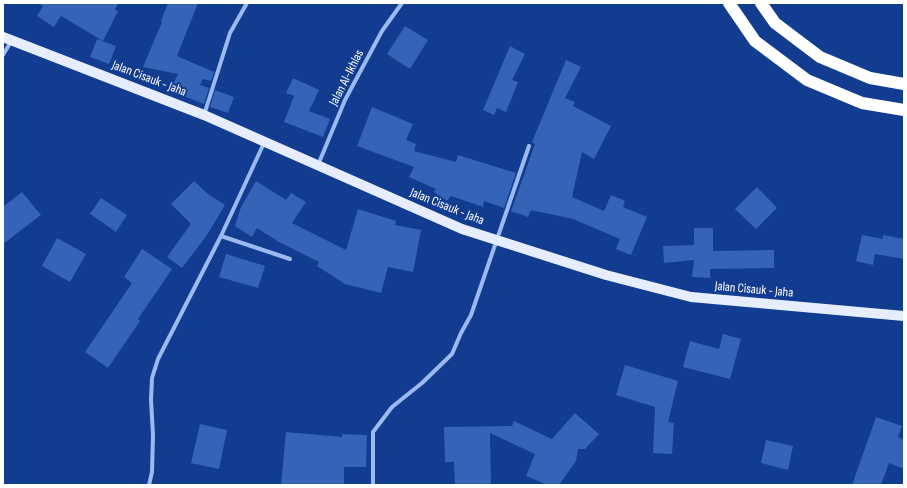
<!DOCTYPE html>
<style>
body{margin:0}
#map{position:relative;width:907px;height:488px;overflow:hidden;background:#113c8f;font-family:"Sofia Sans Condensed",sans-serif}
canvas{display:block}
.frame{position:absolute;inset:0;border:4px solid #fff;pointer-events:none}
</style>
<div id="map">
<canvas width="907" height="488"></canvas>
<div class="frame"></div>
</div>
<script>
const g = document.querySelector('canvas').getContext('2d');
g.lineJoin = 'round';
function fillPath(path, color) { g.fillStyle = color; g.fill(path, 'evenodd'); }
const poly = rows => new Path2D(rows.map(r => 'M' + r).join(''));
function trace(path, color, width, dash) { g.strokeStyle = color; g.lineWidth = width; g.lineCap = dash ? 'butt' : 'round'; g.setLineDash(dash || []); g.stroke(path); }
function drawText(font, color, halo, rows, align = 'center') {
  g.font = font + ' "Sofia Sans Condensed",sans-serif'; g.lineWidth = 4; g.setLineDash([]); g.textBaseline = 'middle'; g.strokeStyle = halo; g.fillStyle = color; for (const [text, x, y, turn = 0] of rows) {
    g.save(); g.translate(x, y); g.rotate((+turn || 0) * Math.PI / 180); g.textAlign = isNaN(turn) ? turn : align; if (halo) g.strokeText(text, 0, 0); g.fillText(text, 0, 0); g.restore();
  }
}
fillPath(poly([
 [39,3,118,3,115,10,118,11,103,41,61,16,54,27,37,16,43,6],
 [168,3,198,3,177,56,214,72,211,81,203,79,200,85,209,88,204,104,170,91,178,74,143,67,162,22,161,21],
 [405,26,428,40,410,69,387,54],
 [97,39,116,46,109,64,90,57],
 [510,46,525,54,512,80,518,82,506,112,497,108,494,115,483,110],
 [566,60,581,67,565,98,575,102,573,106,611,126,594,159,582,152,572,197,604,211,611,195,625,201,623,207,647,217,631,255,616,249,620,239,573,219,531,210,528,217,511,211,535,144,532,142],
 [293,78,319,90,309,111,330,119,323,137,284,122,294,96,286,93],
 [215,90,234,97,228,113,210,107],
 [372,107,413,124,406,140,416,144,414,151,456,162,458,155,516,173,504,208,484,201,483,207,451,196,447,201,434,192,436,189,409,177,414,167,357,146],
 [194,181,208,194,225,205,207,235,182,268,167,257,191,224,171,204],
 [256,181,286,200,291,193,306,202,292,223,346,250,358,209,396,221,395,225,421,230,413,272,388,267,381,293,345,284,317,266,319,262,279,242,257,228,252,237,235,226,241,207],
 [757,187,777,208,756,229,735,209],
 [22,192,41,215,3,244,3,207],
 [101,198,127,215,116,232,90,214],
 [694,228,713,228,713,251,774,250,774,268,710,269,710,278,692,277,694,260,664,263,663,246,694,245],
 [862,235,883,239,883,235,904,239,904,259,875,254,873,265,856,261],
 [57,238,86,254,70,282,42,266],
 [142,249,172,269,138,319,140,321,108,368,85,352,132,283,124,277],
 [226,254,265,266,258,288,219,277],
 [723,334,741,339,730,379,683,367,690,341,719,349],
 [625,365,678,381,668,422,674,423,672,454,653,453,655,407,616,395],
 [575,413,599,434,585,449,578,449,576,461,559,485,548,485,526,476,535,454,490,433,491,485,455,485,454,462,445,462,444,427,512,426,514,421,552,439],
 [876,417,902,426,898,437,904,440,904,469,889,463,881,485,852,485],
 [200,424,227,430,219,469,191,463],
 [286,432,342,437,342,434,367,435,366,467,344,467,344,485,281,485],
 [766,440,793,446,788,470,761,463]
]), '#3563b7');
trace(poly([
 [3,55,12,40],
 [204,115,230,33,247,3],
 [318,165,345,100,382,31,402,3],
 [221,236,290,259],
 [149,485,152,472,153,435,151,400,152,378,158,359,221,236,264,143],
 [373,485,373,432,392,407,422,383,452,354,461,333,471,315,529,146]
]), '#9bbaf2', 4);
trace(poly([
 [3,37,204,115,462,229,606,275,691,297,904,316]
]), '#e6edff', 10);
trace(poly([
 [729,3,755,41,807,80,862,103,904,110],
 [761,3,775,23,820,57,870,78,904,84]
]), '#fff', 12);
drawText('13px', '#fff', '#113c8f', [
 ["Jalan Al-Ikhlas",347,78,-63],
 ["Jalan Cisauk - Jaha",149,79,21],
 ["Jalan Cisauk - Jaha",447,207,22],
 ["Jalan Cisauk - Jaha",754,290,5]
]);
</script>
